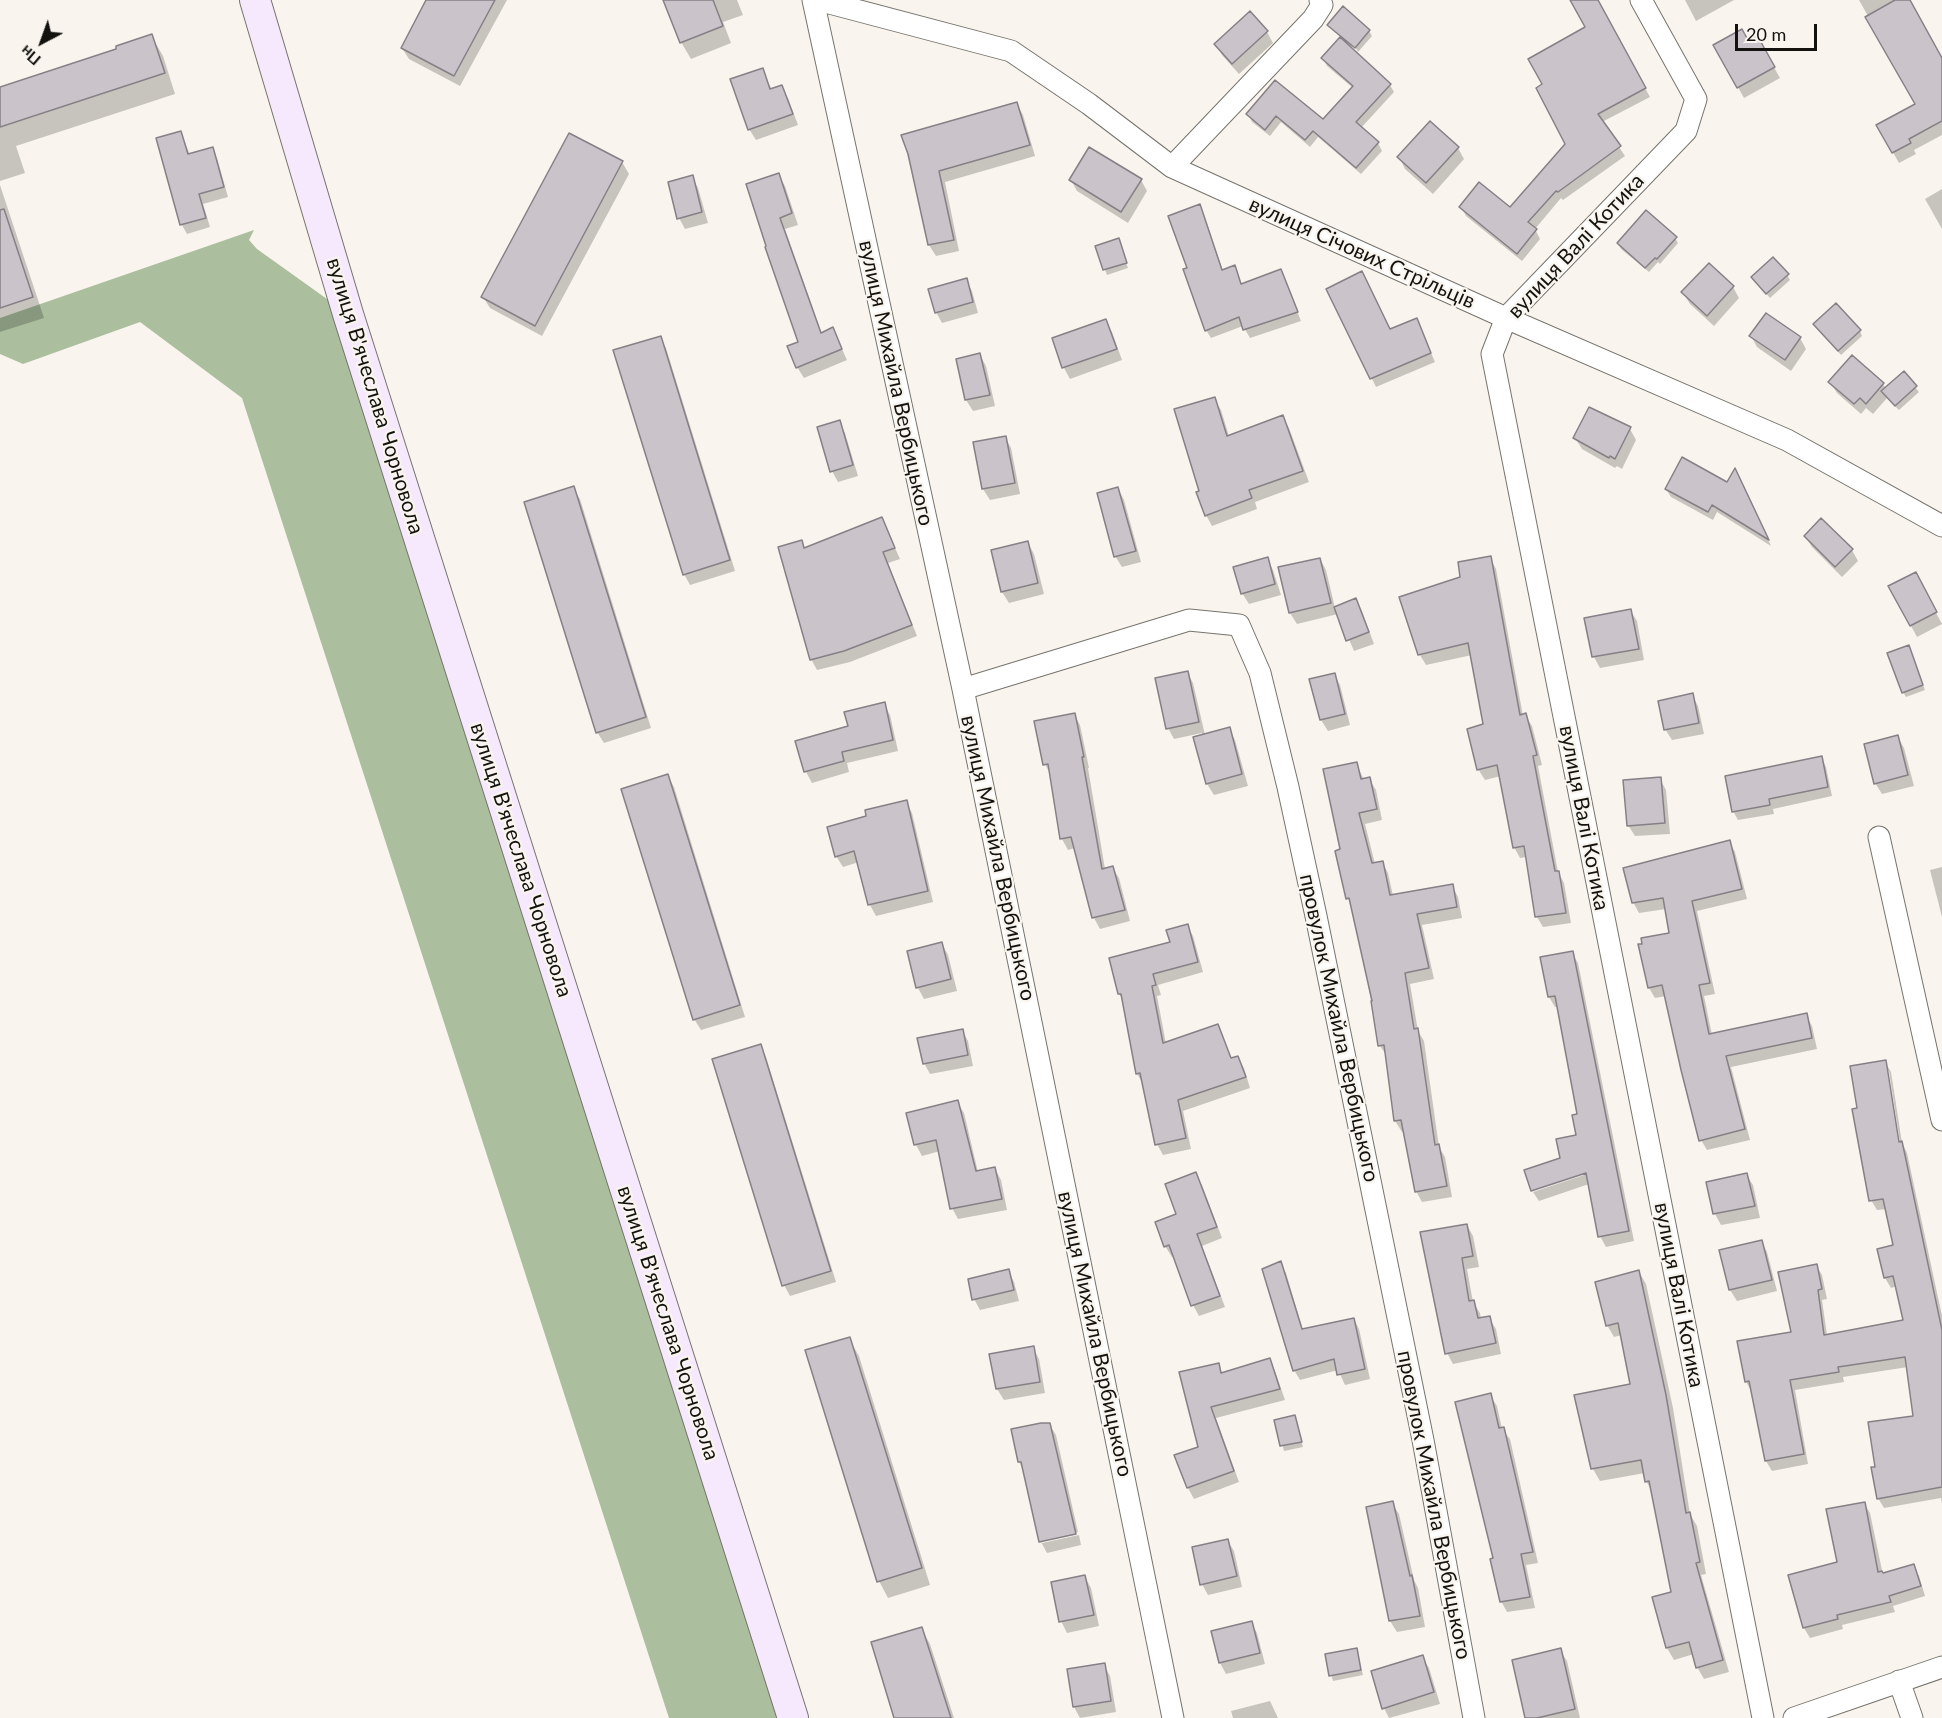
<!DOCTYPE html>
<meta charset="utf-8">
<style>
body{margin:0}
#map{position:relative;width:1942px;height:1718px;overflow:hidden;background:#f9f5ee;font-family:Lato,sans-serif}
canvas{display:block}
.north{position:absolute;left:12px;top:12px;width:60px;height:60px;-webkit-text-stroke:4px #f9f5ee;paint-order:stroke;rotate:221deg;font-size:16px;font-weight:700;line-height:24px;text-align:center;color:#13120f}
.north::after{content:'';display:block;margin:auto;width:21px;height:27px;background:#13120f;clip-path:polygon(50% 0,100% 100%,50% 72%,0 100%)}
.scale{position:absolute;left:1735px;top:24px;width:82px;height:27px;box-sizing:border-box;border:3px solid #13120f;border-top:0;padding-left:8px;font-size:18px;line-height:21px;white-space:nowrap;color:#13120f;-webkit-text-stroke:4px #f9f5ee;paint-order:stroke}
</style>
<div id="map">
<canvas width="1942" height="1718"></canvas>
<div class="north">Пн</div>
<div class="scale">20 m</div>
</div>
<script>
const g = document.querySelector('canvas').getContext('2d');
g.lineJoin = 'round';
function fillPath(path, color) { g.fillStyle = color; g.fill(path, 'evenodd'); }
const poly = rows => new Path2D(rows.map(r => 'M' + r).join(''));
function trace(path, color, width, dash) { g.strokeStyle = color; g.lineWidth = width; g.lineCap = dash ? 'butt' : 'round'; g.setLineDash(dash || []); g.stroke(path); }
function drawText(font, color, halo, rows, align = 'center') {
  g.font = font + ' Lato,sans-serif'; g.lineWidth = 4.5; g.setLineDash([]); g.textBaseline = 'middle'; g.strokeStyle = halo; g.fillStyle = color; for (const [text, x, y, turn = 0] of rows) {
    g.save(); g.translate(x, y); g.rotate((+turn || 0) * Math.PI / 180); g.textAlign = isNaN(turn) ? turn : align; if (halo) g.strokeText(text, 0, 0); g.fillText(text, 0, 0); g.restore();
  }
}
fillPath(poly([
 [254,230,249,240,257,249,348,314,793,1718,669,1718,242,398,140,322,23,364,0,354,0,318]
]), '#abbf9e');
fillPath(poly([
 [428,0,507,0,460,86,409,59,402,48],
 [664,0,737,0,743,15,723,22,731,43,691,59,681,42],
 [1572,0,1596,0,1650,97,1602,122,1625,156,1563,200,1561,198,1535,229,1540,239,1522,261,1466,216,1461,207,1510,210,1567,144,1545,85,1587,27],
 [1685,0,1734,0,1696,21],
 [1859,0,1907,0,1942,62,1942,135,1914,150,1916,154,1899,163,1878,126,1917,104],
 [1329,25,1369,31,1372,36,1358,52,1352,41,1349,42,1356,54,1390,85,1394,92,1361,128,1378,143,1382,151,1361,174,1318,137,1310,147,1281,122,1270,136,1252,122,1248,114,1275,82,1323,121,1353,88,1327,66,1323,58,1341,38],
 [1267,32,1273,43,1239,74,1222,55,1216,44],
 [151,35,163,56,175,94,16,146,25,173,0,181,0,88,118,50],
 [1757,37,1780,78,1744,98,1715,46,1748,42],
 [762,70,772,90,781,86,788,98,798,125,756,140,749,129],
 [1017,104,1023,115,1035,156,945,182,959,251,936,256,929,245,903,136],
 [181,133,190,155,212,149,217,158,228,197,203,204,210,227,187,234,182,225,157,139],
 [570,135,622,162,629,174,542,336,490,308,483,297],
 [1458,148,1464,159,1433,194,1405,169,1399,157],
 [778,175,785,186,798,225,785,229,822,334,833,329,847,360,804,378,797,367,800,342,767,248],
 [692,177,698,188,708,223,685,229,679,218],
 [1071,180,1141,180,1147,191,1128,223,1077,191],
 [0,185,44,318,0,332],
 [1942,189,1942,229,1925,199],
 [1199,206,1204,215,1223,271,1234,267,1242,285,1281,271,1301,321,1250,338,1243,326,1211,338,1206,330,1188,269],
 [1675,238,1678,243,1660,264,1658,262,1649,272,1621,249,1618,244],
 [1118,240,1128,268,1107,275,1097,247],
 [1787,275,1790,280,1770,298,1752,277],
 [966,280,972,291,978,313,942,323,936,312],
 [1733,287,1739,298,1714,326,1690,304,1683,293],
 [1328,289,1390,330,1417,320,1435,362,1376,387],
 [1106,321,1112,332,1122,360,1070,379,1064,368,1054,339],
 [1818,329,1860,331,1862,336,1841,355],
 [1751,336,1800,338,1806,349,1791,371,1757,347],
 [660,337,666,348,735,571,690,585,684,574],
 [980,355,986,366,995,406,973,411,966,400,958,360],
 [1852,357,1883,384,1886,389,1904,373,1919,392,1899,410,1887,398,1873,414,1866,408,1861,414,1837,393,1830,382],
 [1214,399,1221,410,1229,436,1283,417,1289,428,1309,482,1255,502,1257,509,1212,526,1206,515,1201,492],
 [839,422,845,433,858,476,838,482,832,471],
 [1630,429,1636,440,1622,469,1617,466,1615,468,1582,449,1575,438],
 [1005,437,1011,448,1020,494,990,500,983,489,974,443],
 [1740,478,1771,546,1717,512,1713,520,1671,497,1666,489,1728,484],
 [573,488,580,499,651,728,604,743,597,732],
 [1118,489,1124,500,1141,562,1122,567,1115,556],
 [882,519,900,559,888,563,917,636,850,662,817,670,811,659,801,542,806,549],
 [1805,536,1852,550,1858,561,1842,577,1812,547],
 [1028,543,1034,554,1044,594,1009,603,1002,592],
 [1490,558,1496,569,1523,716,1525,715,1532,726,1542,765,1538,766,1558,872,1564,883,1571,923,1543,927,1537,917,1527,857,1520,858,1514,847,1501,776,1485,780,1478,769,1485,726,1472,655,1426,665,1420,655,1462,578],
 [1267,559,1273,570,1281,595,1249,604,1242,593],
 [1320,559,1326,570,1335,608,1356,600,1362,611,1374,644,1354,651,1338,614,1297,624,1290,613],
 [1921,584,1942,624,1917,637,1890,587],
 [1630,610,1637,621,1644,660,1600,668,1594,657,1586,619],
 [1911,652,1925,690,1906,697,1903,692],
 [1187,672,1193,683,1205,735,1229,729,1235,740,1248,786,1214,795,1207,784,1195,738,1202,736,1202,733,1174,739,1168,728],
 [1334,674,1340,685,1350,725,1328,731,1321,720],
 [1692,695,1698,706,1704,734,1672,740,1665,729],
 [884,704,890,715,898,751,847,763,849,772,812,783,806,772,797,742,850,727],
 [1074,714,1080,725,1089,768,1088,768,1105,869,1112,867,1119,878,1130,921,1100,929,1094,918,1075,848,1068,850,1062,839,1051,776,1045,764],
 [1898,737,1904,748,1914,786,1882,794,1875,783],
 [1821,757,1826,767,1832,796,1773,809,1774,814,1738,820,1733,811],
 [1356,763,1364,780,1369,779,1376,790,1382,820,1365,824,1375,864,1382,862,1388,873,1393,896,1452,886,1458,897,1462,918,1422,925,1434,979,1410,984,1418,1031,1424,1041,1439,1147,1445,1157,1452,1197,1422,1202,1416,1191,1405,1131,1402,1132,1395,1121,1387,1056,1380,1046,1353,907,1348,899,1337,852,1342,851],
 [668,776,674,787,745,1017,701,1030,694,1019],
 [1660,779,1666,790,1670,834,1635,836,1628,825],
 [906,802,912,813,933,902,876,916,870,905,859,862,843,867,836,856,868,817],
 [1729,842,1735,852,1747,899,1697,911,1715,994,1704,996,1712,1035,1806,1015,1812,1026,1817,1049,1731,1067,1750,1140,1707,1150,1701,1140,1666,996,1655,998,1649,988,1670,934,1666,909,1639,913,1633,902],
 [1942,867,1942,917,1930,870],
 [1187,926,1193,936,1203,972,1158,985,1161,995,1157,996,1166,1044,1218,1025,1232,1060,1238,1058,1244,1068,1250,1088,1183,1111,1191,1149,1163,1155,1157,1144,1144,1085,1137,1074,1124,1001,1119,994],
 [942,944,948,955,957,991,924,999,918,988,909,953],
 [1572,953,1578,963,1634,1241,1606,1247,1600,1236,1589,1184,1539,1201,1533,1192,1593,1172,1562,1159,1577,1136,1579,1115,1559,1006,1555,1007,1549,997],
 [962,1030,968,1041,973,1066,930,1074,924,1063],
 [760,1046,766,1057,836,1282,790,1296,784,1285],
 [1885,1062,1891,1072,1902,1143,1907,1153,1942,1316,1942,1504,1941,1498,1884,1508,1878,1498,1876,1468,1915,1417,1908,1367,1843,1377,1844,1382,1795,1390,1808,1464,1772,1471,1766,1461,1752,1392,1746,1382,1792,1333,1816,1265,1822,1275,1827,1299,1822,1300,1827,1335,1904,1321,1897,1286,1891,1288,1885,1278,1879,1250,1895,1247,1887,1209,1877,1210,1871,1200,1859,1109],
 [1886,1071,1889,1071,1901,1149,1898,1149],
 [957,1102,964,1113,978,1172,995,1169,1001,1180,1007,1210,958,1219,952,1208,940,1151,922,1156,916,1145,908,1114],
 [1195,1174,1202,1185,1222,1238,1202,1246,1225,1307,1199,1316,1193,1305,1175,1256,1172,1257,1165,1246],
 [1746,1174,1753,1185,1760,1218,1721,1225,1715,1214,1708,1183],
 [1467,1225,1473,1236,1479,1267,1467,1269,1473,1302,1480,1313,1481,1319,1489,1318,1496,1329,1501,1354,1453,1364,1447,1353],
 [1761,1241,1767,1252,1777,1291,1737,1301,1730,1290,1721,1251],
 [1280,1263,1286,1273,1303,1330,1354,1319,1359,1329,1370,1379,1345,1385,1338,1370,1300,1380,1294,1370],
 [1008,1271,1014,1282,1019,1301,980,1310,974,1299],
 [1639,1272,1646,1284,1673,1408,1690,1514,1697,1526,1706,1574,1701,1575,1729,1672,1704,1679,1697,1667,1694,1654,1674,1660,1667,1648,1654,1598,1673,1593,1653,1493,1646,1481,1645,1473,1600,1481,1593,1469,1576,1396,1632,1385,1622,1335,1614,1337,1607,1325],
 [849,1339,859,1356,930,1585,888,1598,879,1581],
 [1033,1348,1039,1359,1045,1393,1004,1400,997,1389],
 [1269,1360,1275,1371,1285,1400,1216,1418,1239,1482,1194,1499,1188,1488,1176,1456,1200,1447,1218,1365,1223,1374],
 [1490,1395,1497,1406,1502,1429,1510,1439,1538,1563,1526,1565,1535,1608,1507,1612,1501,1601,1494,1559],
 [1294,1417,1303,1447,1284,1451,1276,1421],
 [1049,1424,1056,1435,1078,1532,1042,1540,1042,1543,1079,1535,1081,1545,1047,1553,1041,1542,1024,1470,1019,1462],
 [1392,1503,1399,1514,1414,1580,1418,1588,1425,1627,1397,1632,1390,1621,1368,1508],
 [1864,1503,1870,1513,1883,1575,1913,1566,1919,1576,1925,1596,1893,1606,1895,1612,1842,1625,1843,1629,1810,1638,1804,1628,1790,1576,1838,1563],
 [1227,1540,1234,1551,1242,1587,1208,1595,1202,1584],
 [1085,1577,1091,1588,1099,1626,1067,1633,1061,1621],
 [1251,1622,1257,1633,1265,1664,1226,1674,1220,1663],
 [921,1628,930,1644,954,1718,896,1718],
 [1356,1650,1363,1675,1333,1681,1326,1655],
 [1560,1650,1567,1661,1580,1718,1527,1718],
 [1422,1657,1429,1668,1440,1704,1389,1718,1384,1708],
 [1104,1665,1110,1676,1116,1712,1080,1718,1074,1707],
 [1270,1701,1278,1718,1233,1718,1231,1711]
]), '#0003');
const building = poly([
 [426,0,495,0,454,76,401,48,426,0],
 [663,0,713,0,723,26,680,43,663,0],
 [1570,0,1598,0,1646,88,1598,114,1621,146,1558,192,1556,191,1528,222,1537,229,1517,254,1459,207,1479,182,1510,207,1565,144,1536,88,1542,84,1528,59,1585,27,1570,0],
 [1895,0,1910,0,1942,58,1942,121,1909,139,1911,143,1892,153,1876,125,1915,104,1865,17,1895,0],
 [1343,6,1370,30,1355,48,1327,25,1343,6],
 [1250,11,1268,31,1232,64,1214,44,1250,11],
 [1742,29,1748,40,1757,35,1775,67,1737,88,1713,45,1742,29],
 [152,34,165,73,0,127,0,87,116,49,116,46,152,34],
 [1340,37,1391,84,1356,122,1379,142,1356,168,1313,131,1305,140,1276,116,1265,130,1246,114,1275,80,1323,119,1353,86,1321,58,1340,37],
 [763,68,770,89,782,85,793,114,748,130,730,79,763,68],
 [1017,102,1030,145,939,171,954,240,928,245,908,154,901,135,1017,102],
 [1430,121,1459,147,1426,183,1397,157,1430,121],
 [181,131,188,154,213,147,224,187,199,194,206,218,180,225,156,138,181,131],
 [569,133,623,161,535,326,481,297,569,133],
 [1089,147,1142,179,1121,212,1069,180,1089,147],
 [779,173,792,213,780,218,821,333,833,327,842,349,796,368,787,346,798,342,765,247,766,246,746,184,779,173],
 [693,175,702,212,677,219,668,182,693,175],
 [1200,204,1222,270,1235,265,1241,284,1281,269,1298,312,1243,330,1239,317,1205,331,1183,269,1187,268,1168,216,1200,204],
 [4,209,33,297,0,308,0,210,4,209],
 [1646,210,1677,237,1657,259,1655,258,1645,268,1617,243,1646,210],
 [1119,238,1127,263,1103,270,1095,246,1119,238],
 [1773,257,1789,274,1766,294,1751,277,1773,257],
 [1709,263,1734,286,1707,316,1681,292,1709,263],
 [1362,271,1390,329,1417,318,1431,353,1370,379,1326,289,1362,271],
 [967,278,973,302,935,313,928,289,967,278],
 [1836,303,1861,330,1838,351,1813,324,1836,303],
 [1766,313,1801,337,1785,360,1749,336,1766,313],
 [1106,319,1117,349,1062,368,1052,338,1106,319],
 [661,336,730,560,683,575,613,350,661,336],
 [980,353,990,395,965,400,956,359,980,353],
 [1852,355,1884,383,1866,404,1860,398,1854,404,1828,382,1852,355],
 [1904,371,1917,386,1895,406,1881,391,1904,371],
 [1215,397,1227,436,1283,415,1303,471,1249,490,1252,498,1205,516,1196,492,1199,491,1174,409,1215,397],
 [1589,407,1631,427,1615,459,1610,456,1609,458,1573,438,1589,407],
 [840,420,853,465,830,472,817,427,840,420],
 [1006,436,1015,483,982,489,973,442,1006,436],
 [1682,457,1727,482,1735,468,1769,540,1712,505,1708,512,1665,489,1682,457],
 [574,486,646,717,596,733,524,502,574,486],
 [1118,487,1136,551,1114,557,1097,493,1118,487],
 [882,517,895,548,883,552,912,625,844,651,810,660,778,547,802,540,804,548,882,517],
 [1821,518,1853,549,1835,567,1804,536,1821,518],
 [1028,541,1038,583,1001,592,991,550,1028,541],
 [1491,556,1520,715,1526,713,1537,755,1533,756,1555,871,1559,871,1566,913,1535,917,1524,846,1513,848,1497,765,1477,770,1467,729,1483,724,1468,643,1418,655,1399,597,1460,577,1458,562,1491,556],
 [1268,557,1275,584,1241,594,1233,567,1268,557],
 [1320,558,1331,603,1289,613,1278,567,1320,558],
 [1916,572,1937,612,1910,626,1888,586,1916,572],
 [1356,598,1369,632,1346,641,1334,607,1356,598],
 [1631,609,1639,649,1592,657,1584,618,1631,609],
 [1909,645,1923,685,1902,693,1887,653,1909,645],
 [1188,671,1199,722,1166,729,1155,678,1188,671],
 [1335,673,1345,714,1320,720,1309,679,1335,673],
 [1693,693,1699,723,1664,730,1658,701,1693,693],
 [885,702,893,740,842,752,844,761,804,772,795,741,848,726,844,712,885,702],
 [1075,713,1084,757,1082,757,1102,869,1113,866,1125,910,1092,918,1071,837,1060,839,1048,764,1043,765,1034,721,1075,713],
 [1230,727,1242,774,1206,784,1193,737,1230,727],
 [1898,735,1908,775,1874,784,1864,744,1898,735],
 [1822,756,1828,787,1769,799,1770,805,1732,812,1725,776,1822,756],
 [1357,762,1361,779,1370,777,1377,809,1359,813,1372,863,1383,861,1390,895,1453,884,1457,907,1417,914,1429,968,1405,973,1414,1029,1418,1028,1435,1145,1439,1144,1447,1186,1415,1192,1401,1120,1394,1121,1384,1045,1378,1046,1371,1001,1372,1001,1349,898,1346,899,1335,851,1340,849,1323,769,1357,762],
 [668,774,740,1005,693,1020,621,789,668,774],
 [1661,777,1665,823,1627,826,1623,780,1661,777],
 [907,800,928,891,868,905,854,851,835,857,827,827,866,816,865,810,907,800],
 [1730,840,1742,889,1692,901,1710,983,1699,985,1709,1034,1807,1013,1812,1038,1726,1056,1745,1129,1699,1141,1681,1070,1662,985,1648,988,1638,944,1642,944,1641,938,1669,933,1663,898,1632,903,1623,868,1730,840],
 [1188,924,1198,962,1153,974,1156,985,1152,986,1163,1043,1218,1024,1231,1058,1238,1056,1246,1077,1178,1100,1186,1138,1155,1145,1140,1073,1136,1074,1121,994,1118,994,1109,958,1170,942,1166,930,1188,924],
 [942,942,951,979,916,988,907,951,942,942],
 [1573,951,1629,1231,1598,1237,1586,1173,1531,1191,1524,1170,1560,1158,1556,1139,1576,1135,1572,1115,1577,1114,1555,996,1548,997,1540,957,1573,951],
 [963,1029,968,1055,923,1064,917,1038,963,1029],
 [761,1044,831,1271,782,1286,712,1059,761,1044],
 [1886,1060,1899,1142,1902,1141,1942,1330,1942,1487,1877,1499,1871,1467,1875,1467,1868,1422,1913,1416,1905,1357,1838,1367,1839,1372,1790,1380,1804,1454,1765,1461,1749,1381,1745,1382,1737,1341,1791,1332,1778,1272,1817,1264,1822,1289,1818,1290,1824,1335,1903,1320,1893,1276,1884,1278,1877,1249,1893,1245,1883,1199,1869,1201,1852,1109,1857,1108,1850,1066,1886,1060],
 [958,1100,976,1171,995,1167,1002,1199,950,1209,936,1140,914,1145,906,1113,958,1100],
 [1196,1172,1217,1227,1197,1234,1220,1296,1191,1306,1169,1245,1164,1247,1155,1222,1176,1214,1165,1184,1196,1172],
 [1747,1173,1755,1206,1713,1214,1706,1182,1747,1173],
 [1467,1224,1473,1256,1462,1258,1469,1301,1474,1300,1478,1318,1490,1316,1496,1343,1445,1354,1420,1232,1467,1224],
 [1762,1240,1772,1280,1729,1290,1719,1250,1762,1240],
 [1281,1261,1302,1329,1354,1318,1365,1369,1337,1375,1334,1359,1293,1371,1262,1269,1281,1261],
 [1009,1269,1014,1290,972,1300,968,1279,1009,1269],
 [1639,1270,1666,1395,1686,1513,1690,1512,1700,1562,1696,1563,1723,1660,1696,1668,1689,1642,1666,1648,1652,1597,1671,1592,1649,1481,1645,1482,1641,1460,1591,1469,1574,1395,1630,1384,1618,1323,1606,1326,1595,1282,1639,1270],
 [850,1337,922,1568,877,1582,805,1350,850,1337],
 [1034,1346,1040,1382,996,1389,989,1354,1034,1346],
 [1270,1358,1280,1389,1211,1407,1234,1471,1187,1488,1174,1455,1198,1447,1179,1372,1219,1363,1221,1373,1270,1358],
 [1491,1393,1499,1428,1504,1427,1533,1552,1521,1554,1530,1597,1500,1602,1490,1559,1493,1558,1455,1402,1491,1393],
 [1295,1415,1302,1442,1280,1446,1274,1420,1295,1415],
 [1041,1423,1050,1423,1076,1534,1039,1542,1021,1462,1018,1462,1011,1429,1041,1423],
 [1393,1501,1410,1576,1412,1575,1420,1616,1389,1621,1366,1507,1393,1501],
 [1865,1502,1878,1572,1882,1571,1883,1573,1914,1564,1921,1586,1889,1596,1891,1602,1837,1615,1838,1619,1803,1628,1788,1575,1837,1562,1826,1509,1865,1502],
 [1228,1539,1237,1576,1200,1585,1192,1547,1228,1539],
 [1085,1575,1094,1615,1059,1622,1051,1582,1085,1575],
 [1252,1621,1260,1653,1219,1663,1211,1631,1252,1621],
 [922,1627,951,1718,894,1718,871,1642,922,1627],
 [1357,1648,1361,1670,1329,1676,1325,1654,1357,1648],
 [1561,1648,1575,1709,1537,1718,1525,1718,1512,1660,1561,1648],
 [1423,1655,1434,1692,1382,1709,1371,1671,1423,1655],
 [1105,1663,1111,1701,1073,1707,1067,1669,1105,1663]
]);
fillPath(building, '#cac4ca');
trace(building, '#868086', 1.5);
const street = poly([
 [813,0,963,689,1173,1718],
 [818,0,1011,51,1089,104,1172,167,1506,318,1787,440,1942,526],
 [1641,0,1696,99,1686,131,1506,318,1492,354,1763,1718],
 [1172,167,1313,19,1322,5,1320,0],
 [963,689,1189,620,1239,625,1260,673,1288,787,1316,916,1423,1440,1474,1718],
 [1879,837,1942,1120],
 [1899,1681,1912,1718],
 [1794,1718,1942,1667]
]);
const secondary = poly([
 [255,0,348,314,793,1718]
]);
trace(street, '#77746d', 23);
trace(secondary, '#77746d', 32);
trace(street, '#fff', 21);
trace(secondary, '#f6e9fe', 30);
drawText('21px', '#13120f', '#f9f5ee', [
 ["вулиця Валі Котика",1576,246,-47],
 ["вулиця Січових Стрільців",1362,253,24],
 ["вулиця Михайла Вербицького",896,383,78],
 ["вулиця В'ячеслава Чорновола",375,396,73],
 ["вулиця Валі Котика",1584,818,79],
 ["вулиця Михайла Вербицького",998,858,78],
 ["вулиця В'ячеслава Чорновола",521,860,72],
 ["провулок Михайла Вербицького",1339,1028,78],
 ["вулиця Валі Котика",1679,1295,79],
 ["вулиця В'ячеслава Чорновола",668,1323,72],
 ["вулиця Михайла Вербицького",1095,1334,78],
 ["провулок Михайла Вербицького",1434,1505,79]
]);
</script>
